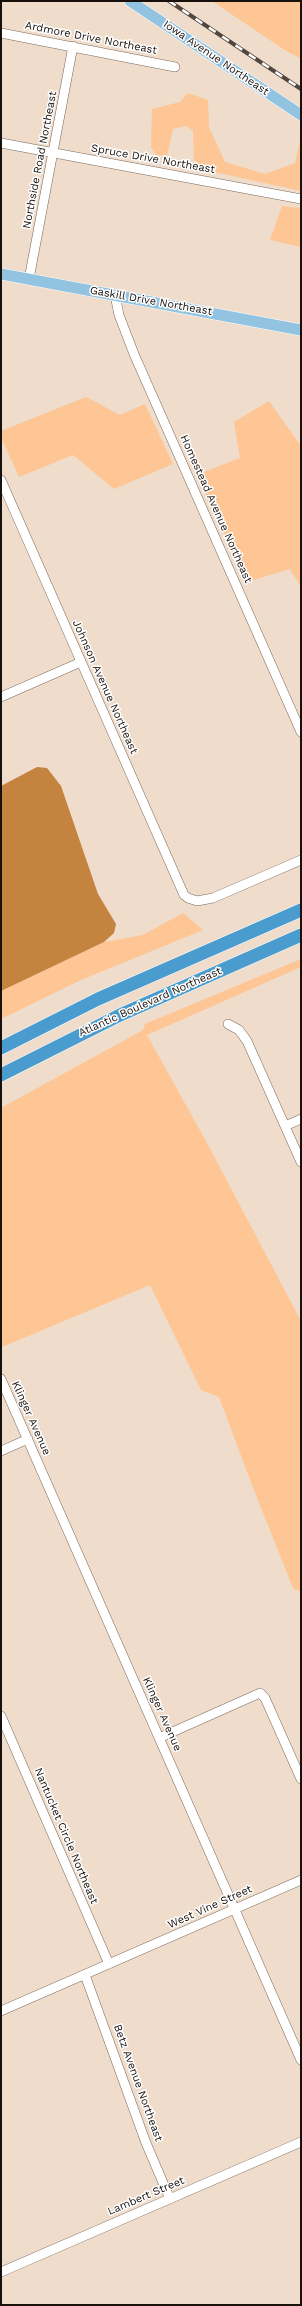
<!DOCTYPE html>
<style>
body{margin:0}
#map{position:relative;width:302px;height:2306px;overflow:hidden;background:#f0dccb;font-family:"Work Sans",sans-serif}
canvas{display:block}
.frame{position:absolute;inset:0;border:2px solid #17100b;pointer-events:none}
</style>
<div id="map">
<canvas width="302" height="2306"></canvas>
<div class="frame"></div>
</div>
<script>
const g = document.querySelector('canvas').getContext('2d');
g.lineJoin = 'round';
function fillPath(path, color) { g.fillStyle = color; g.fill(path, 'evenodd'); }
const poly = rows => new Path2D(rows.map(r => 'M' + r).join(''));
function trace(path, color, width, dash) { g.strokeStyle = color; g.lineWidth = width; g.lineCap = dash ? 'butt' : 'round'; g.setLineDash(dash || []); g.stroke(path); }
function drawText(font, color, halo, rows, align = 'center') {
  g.font = font + ' "Work Sans",sans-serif'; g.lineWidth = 3; g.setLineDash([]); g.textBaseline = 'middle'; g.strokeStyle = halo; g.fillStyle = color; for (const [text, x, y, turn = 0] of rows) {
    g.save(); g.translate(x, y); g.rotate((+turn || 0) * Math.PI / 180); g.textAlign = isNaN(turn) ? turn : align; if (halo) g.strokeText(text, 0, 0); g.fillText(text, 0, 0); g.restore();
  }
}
fillPath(poly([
 [212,1,301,1,301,59,283,49],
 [188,93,208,100,209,127,225,162,265,174,295,163,301,137,301,191,205,170,194,160,193,131,186,126,173,129,167,156,156,155,151,147,152,109,180,102],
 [282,206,301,208,301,247,270,240],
 [86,397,120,415,145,404,173,464,114,489,73,455,19,477,1,437,1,431],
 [269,401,301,446,301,587,290,569,247,582,196,475,240,458,234,422],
 [183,913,203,930,81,980,1,1019,1,991,104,942,143,935],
 [301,959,301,967,147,1035,207,1143,301,1321,301,1592,293,1588,252,1485,219,1397,201,1390,150,1285,2,1347,1,1108,143,1030,145,1024]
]), '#fdc694');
fillPath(poly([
 [37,767,47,768,61,786,98,894,116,924,114,933,104,942,1,991,1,786]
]), '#c58340');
const minor = poly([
 [1,33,175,67],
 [1,143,301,199],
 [29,279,73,46],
 [115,295,119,315,134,354,301,732],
 [1,480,184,895,188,898,197,901,213,898,301,860],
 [1,697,81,662],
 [228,1024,239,1030,247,1041,301,1162],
 [285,1126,301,1119],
 [1,1379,301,2060],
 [1,1451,28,1439],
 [1,1716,109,1964],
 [159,1738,260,1693,265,1698,301,1779],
 [85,1975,146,2143,170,2199],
 [1,2011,301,1880],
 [1,2272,301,2142]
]);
const major = poly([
 [130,1,301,115],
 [1,274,301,330]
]);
const highway = poly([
 [1,1048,98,999,301,910],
 [1,1075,120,1015,301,935]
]);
trace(minor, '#7b6a5b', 10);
trace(major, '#fff', 12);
trace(highway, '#fff', 14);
trace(minor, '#fff', 9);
trace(major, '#92c4e2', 11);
trace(highway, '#4a9ccf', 13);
const rail = poly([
 [169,1,301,89]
]);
trace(rail, '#50463e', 4);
trace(rail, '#fff', 2.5, [8]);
drawText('11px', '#17100b', '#fff', [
 ["Ardmore Drive Northeast",91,38,11],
 ["Iowa Avenue Northeast",216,58,34],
 ["Spruce Drive Northeast",153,159,10],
 ["Northside Road Northeast",40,160,-79],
 ["Gaskill Drive Northeast",151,301,10],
 ["Homestead Avenue Northeast",216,509,66],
 ["Johnson Avenue Northeast",105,687,66],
 ["Atlantic Boulevard Northeast",150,1002,-24],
 ["Klinger Avenue",31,1418,66],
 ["Klinger Avenue",162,1714,66],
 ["Nantucket Circle Northeast",66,1836,67],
 ["West Vine Street",210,1907,-24],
 ["Betz Avenue Northeast",138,2083,70],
 ["Lambert Street",146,2196,-23]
]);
</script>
